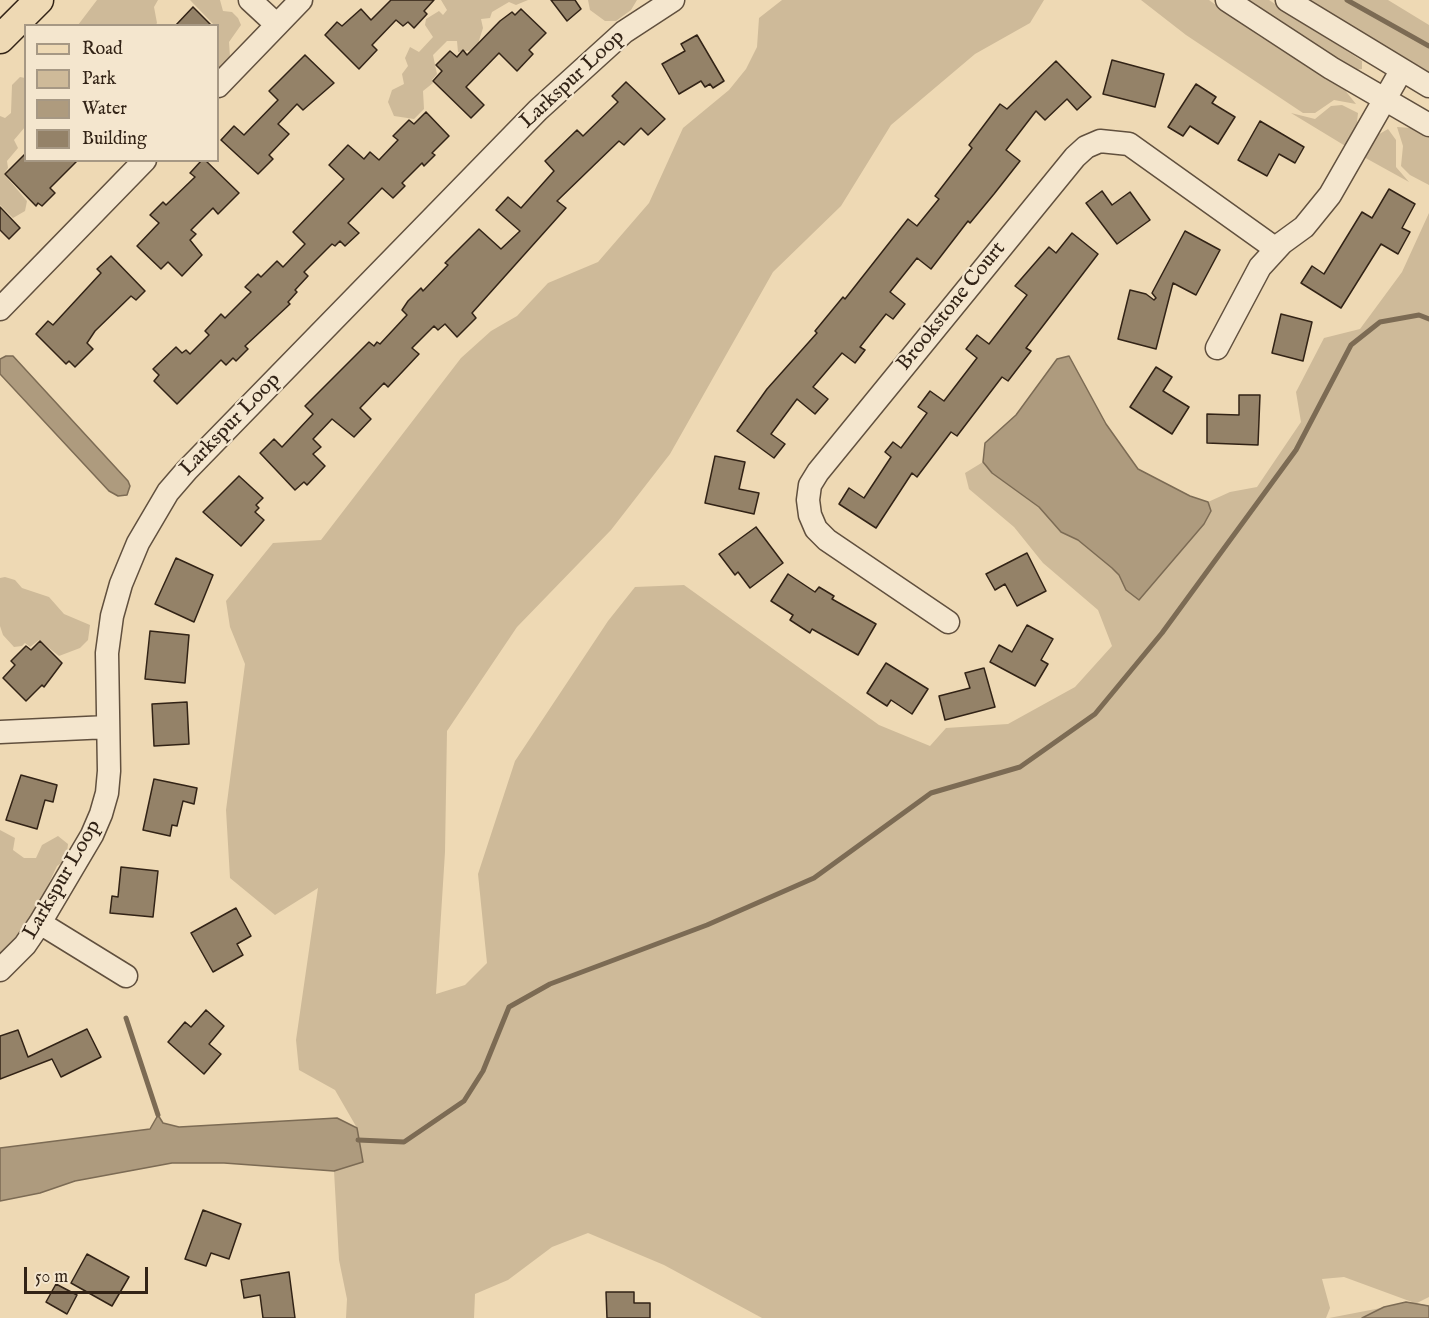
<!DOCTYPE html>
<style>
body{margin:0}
#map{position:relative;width:1429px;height:1318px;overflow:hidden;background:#eed9b4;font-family:"IM FELL English",serif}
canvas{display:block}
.legend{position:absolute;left:24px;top:24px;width:195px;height:138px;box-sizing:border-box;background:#f4e6ce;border:2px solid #a69884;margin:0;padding:8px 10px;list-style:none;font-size:18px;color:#322316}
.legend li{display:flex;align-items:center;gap:12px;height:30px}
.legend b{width:30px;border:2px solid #a69884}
.scale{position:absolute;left:24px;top:1267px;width:124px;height:27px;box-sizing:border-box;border:3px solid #322316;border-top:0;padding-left:8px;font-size:18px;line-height:21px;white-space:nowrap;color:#322316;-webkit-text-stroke:4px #f4e6ce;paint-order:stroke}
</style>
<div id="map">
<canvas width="1429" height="1318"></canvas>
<ul class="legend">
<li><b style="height:8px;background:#eed9b4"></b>Road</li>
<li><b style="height:16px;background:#ceba99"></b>Park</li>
<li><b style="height:16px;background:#ae9b7e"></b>Water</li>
<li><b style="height:16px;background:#948268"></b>Building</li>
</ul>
<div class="scale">50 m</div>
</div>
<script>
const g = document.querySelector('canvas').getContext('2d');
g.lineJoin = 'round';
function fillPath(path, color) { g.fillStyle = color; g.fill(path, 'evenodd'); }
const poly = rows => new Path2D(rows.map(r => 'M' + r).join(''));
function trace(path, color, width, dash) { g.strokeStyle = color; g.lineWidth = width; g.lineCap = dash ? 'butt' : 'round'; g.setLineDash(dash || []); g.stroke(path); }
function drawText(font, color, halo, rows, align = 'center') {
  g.font = font + ' "IM FELL English",serif'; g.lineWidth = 4.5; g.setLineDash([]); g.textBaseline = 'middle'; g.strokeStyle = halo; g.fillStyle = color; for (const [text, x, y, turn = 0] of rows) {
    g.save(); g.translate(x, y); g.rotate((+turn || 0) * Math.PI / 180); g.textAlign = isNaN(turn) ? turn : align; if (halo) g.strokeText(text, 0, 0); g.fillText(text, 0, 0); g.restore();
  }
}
fillPath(poly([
 [97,0,158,0,154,7,157,23,155,26,78,25],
 [190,0,220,0,223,11,232,12,238,18,241,25,229,42,230,57,218,71,218,26,214,25],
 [441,0,528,0,516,5,509,2,492,12,490,18,481,19,483,28,476,50,458,52,457,41,447,41,433,55,437,74,432,80,433,83,423,91,424,109,414,119,394,116,388,102,392,90,404,84,402,74,408,66,405,58,410,47,419,52,433,37,425,25,426,19,439,11,443,15,447,10],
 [588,0,637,0,631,10,616,21,605,21,590,10],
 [782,0,1044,0,1030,23,975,54,891,125,841,206,773,272,670,454,611,530,517,627,447,731,445,852,436,994,465,985,487,963,478,874,515,761,608,621,635,587,684,585,879,725,930,746,946,728,1008,724,1075,687,1112,646,1098,610,1043,563,1014,527,969,489,965,473,983,462,992,473,1039,507,1061,532,1078,540,1112,568,1119,575,1126,590,1211,511,1208,502,1230,492,1257,487,1301,422,1296,392,1324,338,1360,329,1402,272,1429,213,1429,1297,1417,1303,1429,1306,1429,1318,1329,1318,1412,1302,1344,1277,1322,1279,1330,1308,1326,1318,762,1318,664,1265,588,1233,552,1247,508,1280,475,1294,474,1318,346,1318,347,1299,339,1260,334,1171,363,1162,357,1128,335,1090,299,1070,296,1040,318,888,275,915,230,878,226,810,245,664,230,627,226,601,273,543,321,540,461,358,491,331,517,316,548,283,598,262,649,203,683,128,729,90,746,69,757,47,759,18],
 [1141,0,1209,0,1259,36,1344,89,1356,104,1334,100,1315,113,1303,113,1186,35],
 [1248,0,1269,0,1362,61,1362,69,1355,70],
 [1309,0,1388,0,1429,25,1429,72],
 [20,77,25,78,25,127,14,140,18,148,7,161,8,168,4,174,27,201,25,211,13,218,0,205,0,116,5,118,11,113,12,85],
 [1342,105,1358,113,1356,131,1347,147,1291,113,1315,119,1331,106],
 [1397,127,1411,128,1429,137,1429,185,1410,175,1401,166,1403,146],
 [1388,129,1396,140,1396,167,1409,182,1362,156,1376,136],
 [5,577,15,580,22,588,49,597,64,614,90,625,88,640,80,648,59,656,39,640,30,647,25,643,22,646,14,647,3,635,0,626,0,578],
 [0,830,15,838,13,850,24,858,36,858,42,845,58,836,68,844,66,860,57,866,34,915,10,950,0,957]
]), '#ceba99');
const water = poly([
 [6,356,13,356,128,481,130,486,127,495,118,496,109,491,0,374,0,359,6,356],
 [1069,356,1106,424,1138,469,1190,496,1208,502,1211,511,1204,524,1139,600,1126,590,1119,575,1112,568,1078,540,1061,532,1039,507,992,473,983,462,985,443,1016,415,1057,359,1069,356],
 [158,1115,163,1123,179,1127,337,1118,357,1128,363,1162,334,1171,224,1163,172,1163,75,1181,40,1193,0,1201,0,1148,150,1129,158,1115],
 [1406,1302,1429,1306,1429,1318,1362,1318,1384,1307,1406,1302]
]);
fillPath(water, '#ae9b7e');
trace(water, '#7c6b54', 1.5);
trace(poly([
 [1347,0,1429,46],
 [126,1018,158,1115],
 [358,1140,404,1142,464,1101,483,1071,509,1007,550,984,707,925,814,878,931,793,1020,767,1095,714,1162,633,1296,450,1351,345,1380,322,1419,315,1429,319]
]), '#7c6b54', 5);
const building = poly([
 [391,0,434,0,424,11,427,14,414,28,408,22,403,26,396,20,372,45,377,50,359,69,325,35,337,22,342,26,361,9,371,20,391,0],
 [551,0,575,0,581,9,567,21,551,0],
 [193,7,212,26,175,26,193,7],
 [521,9,546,33,529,50,533,54,517,71,499,53,466,87,484,105,471,118,433,81,442,71,436,65,450,51,457,57,463,50,467,55,500,21,512,12,515,15,521,9],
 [697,35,724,81,713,88,710,84,705,87,701,81,679,94,662,64,685,51,681,44,697,35],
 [305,55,334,83,303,110,297,104,278,124,289,134,269,155,273,159,258,174,221,140,234,126,244,135,278,100,269,91,305,55],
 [1112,60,1164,74,1155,107,1103,94,1112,60],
 [1056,61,1091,97,1077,110,1067,99,1045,120,1036,111,1006,150,1020,161,994,194,970,223,968,221,931,269,917,258,890,292,905,304,893,319,886,314,860,347,865,350,855,363,842,353,813,387,828,399,815,414,797,399,771,434,785,444,774,458,737,431,767,389,817,333,815,331,843,297,845,299,908,219,917,226,939,199,935,196,972,148,969,145,1000,104,1007,109,1056,61],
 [626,82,665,119,648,135,641,128,624,145,619,141,557,201,566,208,472,313,476,318,457,337,445,324,438,330,434,326,412,348,419,354,388,387,384,383,360,408,371,419,354,437,332,419,313,439,321,447,313,454,325,466,307,485,304,482,295,490,260,453,274,439,282,447,313,414,305,406,369,342,374,346,377,342,380,344,407,315,402,310,408,301,421,288,423,291,448,265,445,263,479,229,501,249,520,231,496,210,508,197,521,208,554,171,545,161,577,130,583,136,618,102,612,96,626,82],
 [1196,84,1216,97,1212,103,1235,117,1218,144,1190,126,1183,136,1168,127,1196,84],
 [426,112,449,136,432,153,435,155,424,166,422,163,402,183,405,186,393,198,382,188,348,223,359,233,345,246,340,241,335,246,332,244,304,272,308,276,295,290,297,292,288,302,290,304,245,346,248,349,236,361,233,358,226,365,221,360,177,404,154,381,159,375,153,369,176,347,182,353,186,350,190,354,209,335,205,331,221,314,225,318,251,292,245,287,258,274,261,277,277,261,283,267,305,244,293,232,344,179,329,165,348,145,364,159,370,152,379,160,398,140,393,136,409,120,414,124,426,112],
 [1260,121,1304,147,1295,163,1279,154,1267,176,1238,160,1260,121],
 [25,154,26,160,78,160,50,188,55,193,42,206,38,203,36,206,5,174,25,154],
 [202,160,205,160,239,193,218,214,213,208,191,230,196,234,190,240,202,255,182,276,168,262,161,269,137,246,159,223,150,215,163,202,166,205,195,177,190,173,202,160],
 [1389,189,1415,204,1402,228,1410,232,1398,254,1381,244,1341,308,1301,283,1312,266,1324,274,1362,212,1372,218,1389,189],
 [1102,191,1112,205,1130,192,1150,220,1117,244,1086,203,1102,191],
 [0,207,20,228,9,239,0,230,0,207],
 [1185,231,1220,250,1196,295,1173,283,1156,349,1118,339,1130,290,1146,294,1154,300,1156,298,1152,293,1185,231],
 [1072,233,1098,254,1026,348,1031,351,1008,381,1002,377,957,436,951,432,917,477,912,473,876,528,839,504,849,488,864,498,891,457,885,452,893,442,901,448,927,413,918,407,930,391,944,401,977,358,966,349,977,335,989,344,1027,295,1015,286,1049,247,1056,253,1072,233],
 [111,256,145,291,136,300,131,296,95,331,87,343,93,349,75,367,69,361,66,364,36,334,48,321,53,325,101,273,97,269,111,256],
 [1281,314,1312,322,1303,361,1272,353,1281,314],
 [1156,367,1172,377,1163,391,1189,407,1172,434,1130,407,1156,367],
 [1239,395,1260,395,1258,445,1207,443,1207,414,1239,415,1239,395],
 [715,456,745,462,739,489,759,493,754,514,705,503,715,456],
 [239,476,263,498,256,505,259,508,255,512,264,520,241,546,203,512,239,476],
 [756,527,783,563,750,588,738,572,735,575,719,554,756,527],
 [1027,553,1046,591,1017,606,1005,584,995,590,986,574,1027,553],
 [176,558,213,575,194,622,155,604,176,558],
 [788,574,815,592,819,587,834,596,832,599,876,624,858,655,812,629,810,633,790,620,793,615,771,601,788,574],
 [1027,625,1053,639,1041,660,1048,664,1035,686,990,662,999,645,1012,652,1027,625],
 [150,631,189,635,185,683,145,679,150,631],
 [40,641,62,663,44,687,42,685,26,701,3,678,15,665,11,661,26,646,31,650,40,641],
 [886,663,928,689,912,714,891,700,887,706,867,693,886,663],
 [984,668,995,707,945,720,939,696,970,688,965,673,984,668],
 [187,702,189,744,154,746,152,704,187,702],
 [21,775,57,785,53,802,45,800,37,829,6,820,21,775],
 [154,779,197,788,194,804,183,801,177,826,172,825,170,836,143,830,154,779],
 [121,867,158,871,153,917,110,913,112,896,118,897,121,867],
 [236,908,251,936,237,944,243,955,213,972,191,933,236,908],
 [206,1010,224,1026,209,1044,221,1054,204,1074,168,1042,185,1022,191,1027,206,1010],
 [87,1029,101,1057,61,1077,52,1059,0,1079,0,1036,18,1030,28,1057,87,1029],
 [203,1210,241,1224,229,1259,211,1253,206,1266,185,1259,203,1210],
 [87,1254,129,1277,112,1306,71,1283,87,1254],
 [289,1272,295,1318,263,1318,260,1295,244,1298,241,1280,289,1272],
 [56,1284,77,1295,67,1314,46,1302,56,1284],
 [606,1292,634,1292,634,1303,650,1303,650,1318,607,1318,606,1292]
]);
fillPath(building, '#948268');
trace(building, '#322316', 1.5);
const minor = poly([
 [250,0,277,25],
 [1227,0,1331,68,1429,125],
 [1287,0,1429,86],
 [218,86,301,0],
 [0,309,145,160],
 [1217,348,1260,267,1282,243,1304,227,1330,195,1401,71],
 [948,622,827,540,816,529,810,515,808,500,810,485,818,472,1075,157,1086,147,1100,141,1129,144,1276,249],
 [0,732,108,727],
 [40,923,126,976],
 [0,970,25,945,40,923,92,835,101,814,107,793,109,771,107,653,112,616,121,584,138,543,168,492,187,470,538,110,624,32,673,0]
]);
const major = poly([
 [0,39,39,0]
]);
trace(minor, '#61503e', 25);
trace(major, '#322316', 31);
trace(minor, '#f4e6ce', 22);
trace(major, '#eed9b4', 28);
drawText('21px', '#322316', '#f4e6ce', [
 ["Larkspur Loop",573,80,-43],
 ["Brookstone Court",952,307,-51],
 ["Larkspur Loop",231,425,-46],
 ["Larkspur Loop",63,880,-60]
]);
</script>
